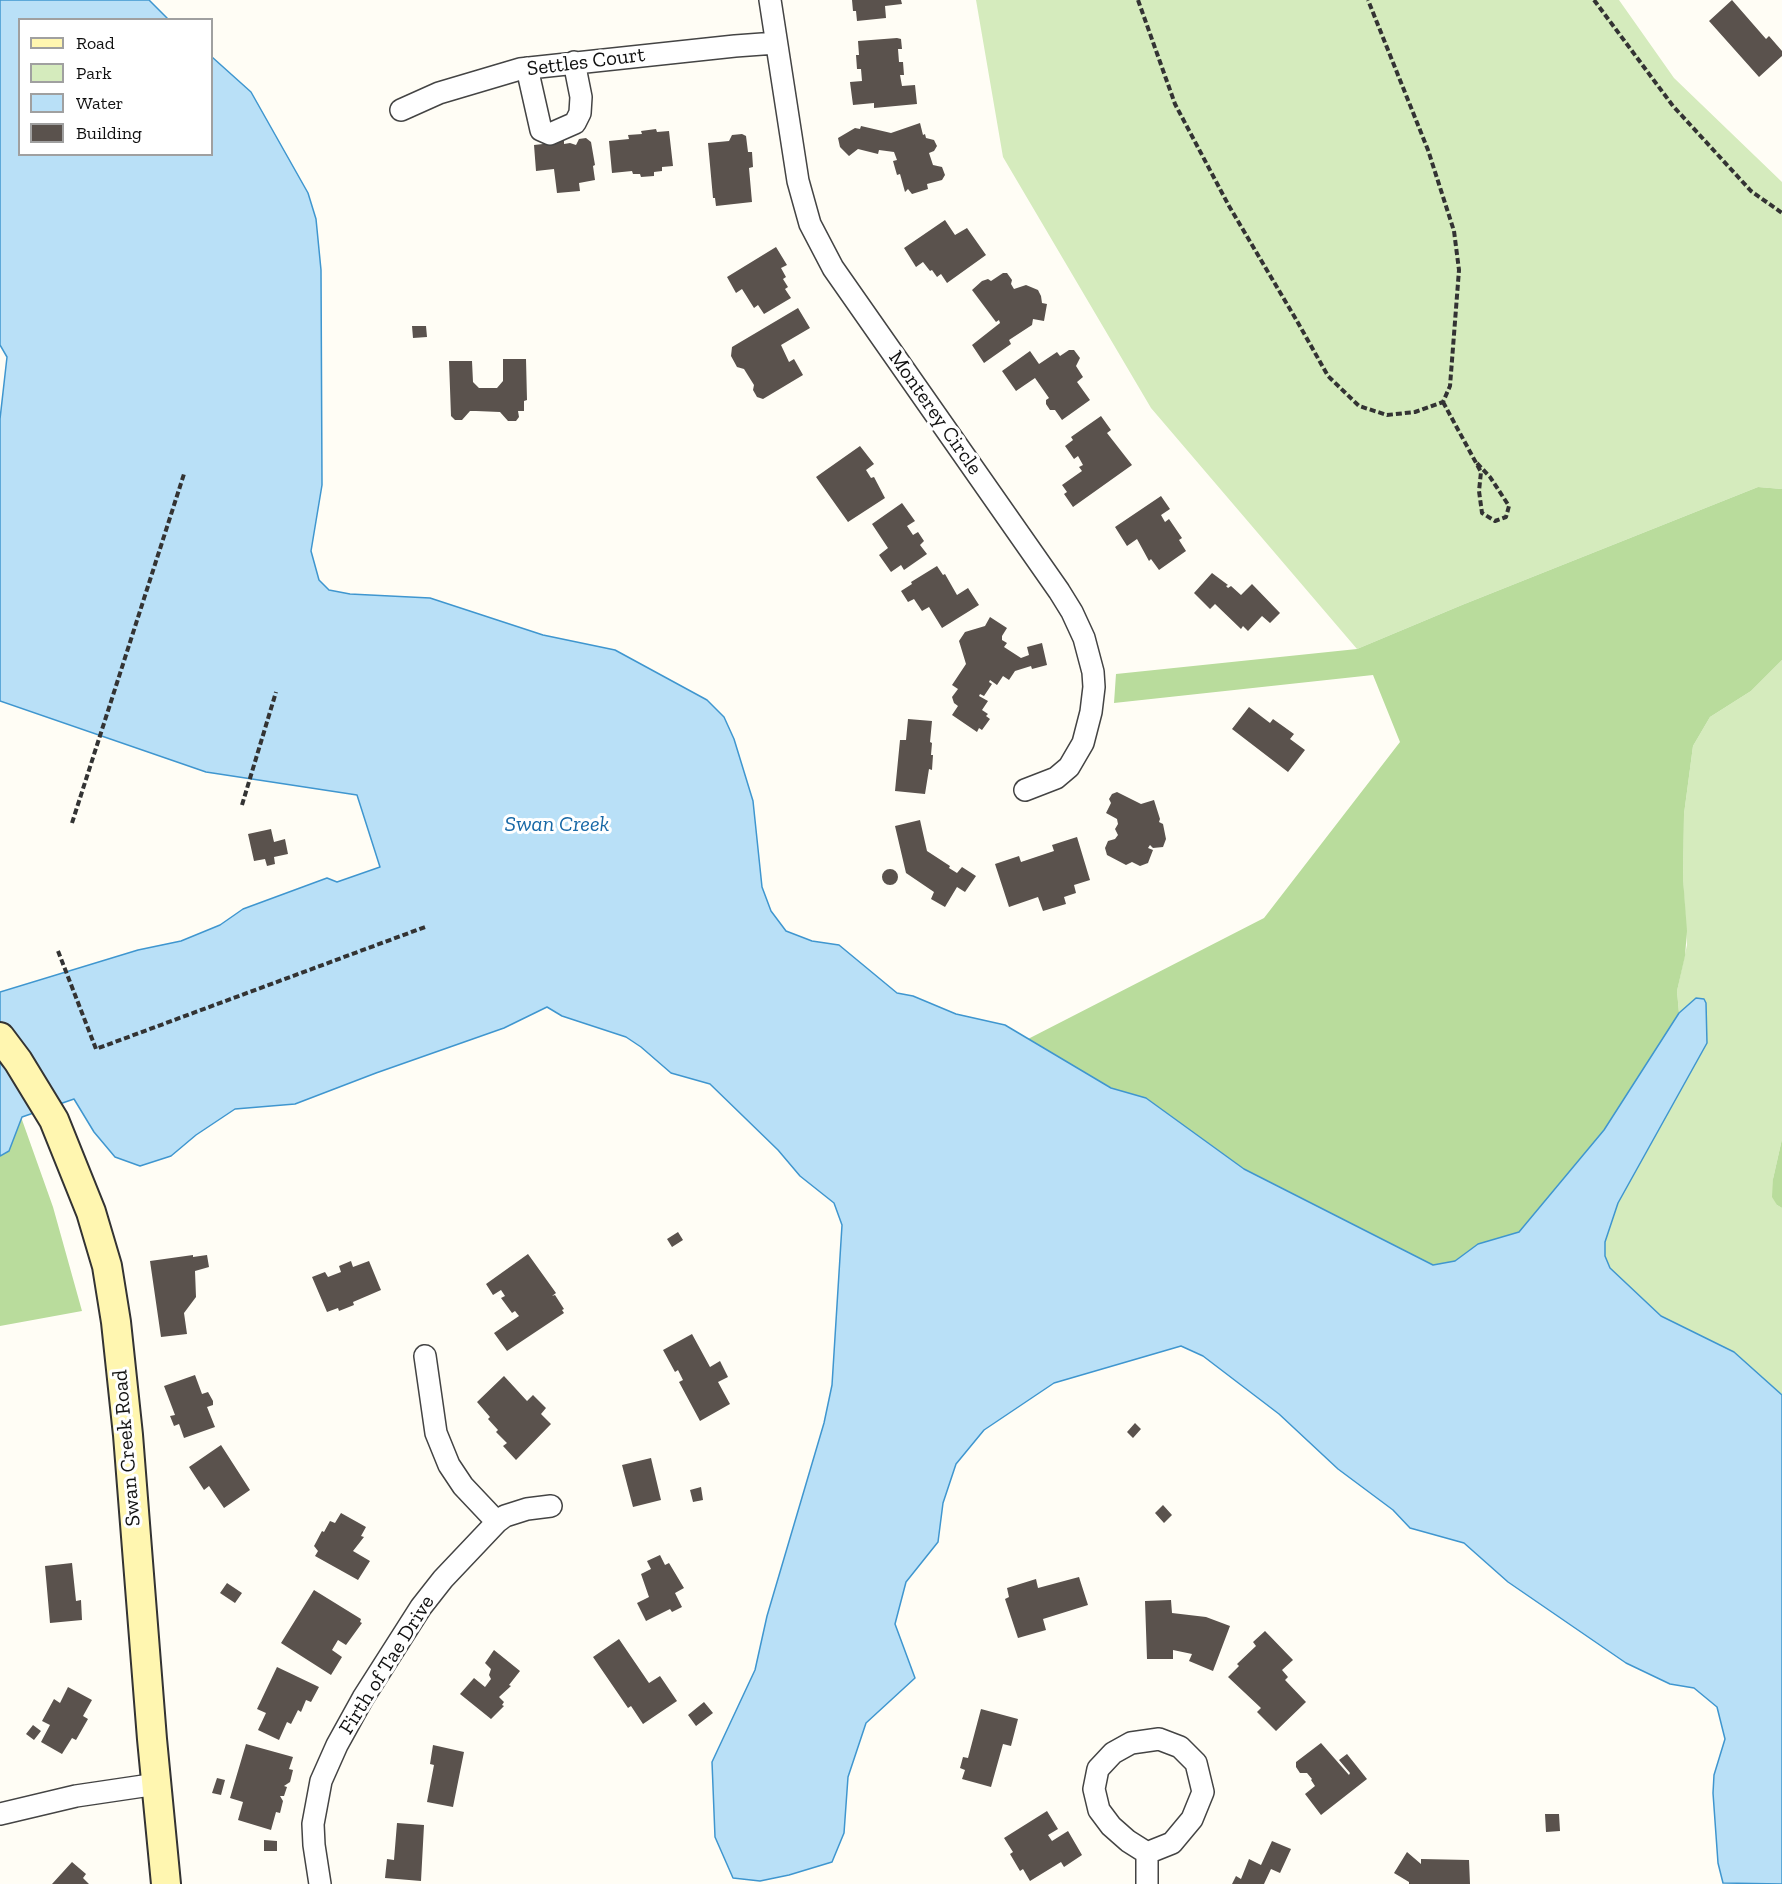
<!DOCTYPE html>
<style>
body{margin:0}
#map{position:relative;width:1782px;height:1884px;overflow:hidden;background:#fffdf5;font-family:"Zilla Slab",serif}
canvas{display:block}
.legend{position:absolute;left:18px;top:18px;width:195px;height:138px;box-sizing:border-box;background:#fff;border:2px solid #a0a0a0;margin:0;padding:8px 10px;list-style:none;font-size:18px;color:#111}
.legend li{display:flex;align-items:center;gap:12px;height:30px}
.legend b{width:30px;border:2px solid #a0a0a0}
</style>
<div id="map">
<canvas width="1782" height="1884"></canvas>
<ul class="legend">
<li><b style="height:8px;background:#fff6b0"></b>Road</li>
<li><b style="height:16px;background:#d5ebbd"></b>Park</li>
<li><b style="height:16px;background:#b9e0f7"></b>Water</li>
<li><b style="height:16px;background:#5a524d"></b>Building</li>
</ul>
</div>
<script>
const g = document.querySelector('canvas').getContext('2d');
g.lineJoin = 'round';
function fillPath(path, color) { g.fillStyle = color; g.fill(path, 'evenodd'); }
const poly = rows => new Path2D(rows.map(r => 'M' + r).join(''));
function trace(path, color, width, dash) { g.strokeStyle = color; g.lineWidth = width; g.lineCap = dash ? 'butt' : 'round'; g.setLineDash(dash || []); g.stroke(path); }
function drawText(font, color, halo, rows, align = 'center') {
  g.font = font + ' "Zilla Slab",serif'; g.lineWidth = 6; g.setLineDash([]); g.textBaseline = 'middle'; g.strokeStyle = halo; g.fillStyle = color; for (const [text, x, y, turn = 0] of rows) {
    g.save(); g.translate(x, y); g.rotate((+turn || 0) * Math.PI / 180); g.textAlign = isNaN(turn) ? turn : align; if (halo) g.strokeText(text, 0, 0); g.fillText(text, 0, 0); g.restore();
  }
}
fillPath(poly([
 [976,0,1619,0,1674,78,1782,182,1782,489,1758,487,1462,605,1357,649,1151,408,1003,157],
 [1782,660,1782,1139,1773,1179,1777,1205,1782,1208,1782,1395,1734,1352,1661,1316,1610,1268,1605,1256,1605,1242,1618,1203,1707,1043,1706,1003,1704,999,1696,998,1679,1013,1677,991,1687,945,1683,878,1684,814,1693,746,1710,717,1751,691]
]), '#d5ebbd');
fillPath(poly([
 [1758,487,1782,489,1782,660,1751,691,1710,717,1693,746,1684,814,1683,878,1687,931,1685,956,1677,991,1679,1013,1604,1130,1519,1232,1478,1244,1455,1261,1433,1265,1244,1169,1146,1098,1111,1088,1028,1039,1264,918,1400,742,1373,675,1114,703,1116,674,1357,649,1462,605],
 [21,1117,53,1207,82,1311,0,1326,0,1156,9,1150],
 [1782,1139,1782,1208,1777,1205,1772,1197,1773,1179]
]), '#b9dc9c');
const water = poly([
 [0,0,149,0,168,19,20,20,20,154,212,154,212,57,251,92,308,193,316,219,321,270,322,485,311,551,319,580,329,590,350,594,430,598,543,635,615,650,707,700,724,717,734,739,753,801,762,887,771,911,786,931,812,941,839,945,897,993,913,996,956,1014,1005,1025,1111,1088,1146,1098,1244,1169,1433,1265,1455,1261,1478,1244,1519,1232,1604,1130,1679,1013,1696,998,1704,999,1706,1003,1707,1043,1618,1203,1605,1242,1605,1256,1610,1268,1661,1316,1734,1352,1782,1395,1782,1884,1723,1883,1718,1863,1713,1793,1714,1775,1725,1739,1717,1707,1694,1688,1670,1684,1626,1663,1508,1582,1464,1543,1410,1528,1393,1510,1338,1469,1279,1414,1203,1356,1181,1346,1054,1383,984,1430,956,1464,943,1503,938,1542,906,1582,895,1624,915,1678,866,1723,848,1777,844,1833,832,1862,789,1875,760,1881,733,1878,715,1837,712,1762,755,1670,767,1616,824,1423,832,1385,842,1225,834,1203,800,1176,778,1150,710,1084,671,1073,641,1047,626,1037,562,1016,547,1007,504,1028,376,1073,295,1104,235,1109,196,1135,171,1156,140,1166,115,1157,94,1132,74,1099,22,1117,9,1151,0,1156,0,992,138,950,181,941,220,925,243,909,327,878,337,882,380,867,357,795,206,772,0,701,0,419,7,357,0,345,0,0]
]);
fillPath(water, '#b9e0f7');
trace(water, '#3f96cf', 1.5);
fillPath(poly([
 [852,0,901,0,902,4,885,6,886,18,857,21,856,11,853,11],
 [1732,0,1766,39,1769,36,1782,51,1782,56,1759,77,1709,21],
 [897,38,901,39,902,49,898,49,899,62,903,62,904,75,900,75,902,86,915,85,917,104,874,108,874,103,853,105,850,82,862,81,861,69,857,69,856,55,859,55,858,41],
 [920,123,923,135,925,134,926,138,934,140,937,146,934,151,929,153,933,165,942,167,945,175,942,180,927,184,928,189,912,194,908,189,905,192,900,174,897,175,893,161,897,160,894,152,879,150,878,154,858,149,849,156,840,147,838,138,855,128,860,129,861,126,891,133],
 [656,129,657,132,669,131,673,166,662,167,662,171,654,172,654,176,641,177,640,174,633,174,632,171,612,173,609,141,629,139,628,135,642,134,641,131],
 [742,134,746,136,748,152,752,152,753,167,749,168,752,202,716,206,715,198,713,198,708,143,729,141,732,135],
 [564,137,564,144,570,143,576,145,579,139,586,138,591,142,595,165,593,166,595,180,579,183,580,191,557,193,554,169,536,171,534,145,543,144,543,139],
 [945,220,955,235,967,228,986,255,947,283,941,274,937,277,932,270,930,271,923,262,916,267,904,248],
 [776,247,787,265,781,268,786,277,783,279,788,287,785,289,791,298,764,314,758,305,754,308,742,289,736,293,727,277],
 [1003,273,1007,273,1012,280,1011,284,1014,289,1026,285,1038,290,1041,296,1042,303,1047,304,1044,321,1033,319,1032,325,1009,340,1011,344,984,363,972,345,1000,323,999,320,996,322,972,290,982,281,988,279,991,281],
 [798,308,810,328,781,345,789,362,794,359,803,375,763,399,757,397,753,390,754,385,744,369,737,367,731,356,732,347],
 [412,326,426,326,427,337,413,338],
 [1069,350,1074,350,1080,358,1076,366,1083,377,1077,382,1090,400,1062,420,1055,410,1050,410,1046,404,1046,400,1049,398,1035,378,1016,391,1002,371,1030,351,1039,364,1057,352,1060,356],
 [503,359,526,359,527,400,524,401,524,411,518,411,519,417,516,421,508,421,500,412,476,411,470,411,462,420,455,420,451,416,449,361,472,361,473,382,479,388,497,388,503,381],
 [1101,416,1111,430,1107,433,1132,465,1073,507,1064,494,1067,492,1062,485,1082,471,1079,467,1083,465,1078,456,1074,459,1065,446,1073,440,1071,437],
 [860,446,874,464,866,470,871,478,874,477,885,498,848,522,816,477],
 [1161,496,1170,509,1161,515,1165,522,1169,519,1182,538,1179,540,1186,551,1159,570,1151,559,1149,561,1137,539,1127,546,1115,527],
 [902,503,915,521,907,526,913,535,918,532,924,541,920,545,927,554,904,570,901,565,891,572,879,555,888,548,872,524],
 [937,566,943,575,945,574,957,595,968,588,979,605,942,628,929,607,922,611,914,599,908,602,901,591,912,584,911,582],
 [1212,573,1228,585,1226,586,1228,588,1231,586,1241,595,1252,584,1280,613,1270,623,1262,616,1248,631,1243,626,1241,629,1215,604,1210,609,1194,593],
 [990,617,1007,628,1002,636,1002,640,1007,643,1004,647,1021,658,1029,655,1027,647,1042,643,1047,665,1032,669,1031,666,1015,671,1009,680,1003,676,997,685,990,680,989,682,992,684,984,696,980,694,979,696,988,701,982,710,988,714,986,716,990,719,982,730,979,728,977,732,952,715,958,706,954,703,952,697,958,689,952,685,966,664,959,641,965,632,985,626],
 [1249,707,1270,723,1273,719,1294,734,1290,739,1305,750,1288,772,1232,729],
 [908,719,932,721,930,742,932,743,931,755,933,755,932,770,929,769,925,794,895,791,900,740,906,740],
 [1117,792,1141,804,1154,800,1160,819,1159,822,1163,824,1166,839,1163,847,1153,848,1150,845,1148,848,1153,850,1148,863,1140,866,1132,862,1126,865,1107,855,1105,848,1108,841,1115,839,1118,835,1115,829,1118,824,1117,819,1106,813,1111,803,1109,799,1112,794],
 [920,820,927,851,950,866,949,868,957,873,962,867,976,876,965,892,957,887,945,907,931,899,934,892,906,873,895,826],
 [271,829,274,842,285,839,288,854,274,857,275,864,267,866,265,859,254,861,248,834],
 [1077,837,1090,880,1074,885,1076,893,1064,897,1066,904,1043,911,1038,897,1009,907,995,864,1019,856,1021,862,1054,851,1052,845],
 '882 877a8 8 0 1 1 16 0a8 8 0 1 1-16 0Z',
 [678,1232,683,1240,672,1247,667,1239],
 [528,1254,556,1293,552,1296,555,1295,564,1309,562,1310,564,1313,507,1351,494,1333,519,1316,515,1311,512,1313,501,1298,505,1296,501,1290,493,1295,486,1284],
 [193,1255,193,1257,207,1255,209,1267,195,1271,196,1297,184,1313,187,1334,161,1337,150,1261],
 [351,1261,353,1267,369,1261,381,1290,353,1302,354,1305,339,1311,338,1308,327,1312,312,1277,325,1272,328,1277,341,1272,339,1266],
 [692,1334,710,1367,720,1361,728,1377,718,1382,730,1404,700,1421,679,1382,683,1380,678,1370,675,1372,663,1350],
 [195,1375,202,1394,208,1392,213,1401,213,1405,207,1407,215,1427,184,1438,179,1424,174,1426,170,1416,175,1415,164,1386],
 [504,1376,527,1401,533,1395,546,1408,541,1414,551,1424,516,1460,503,1446,507,1443,496,1432,498,1430,488,1419,490,1417,477,1402],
 [1135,1423,1141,1429,1133,1438,1127,1432],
 [221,1445,250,1490,224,1508,209,1486,204,1490,189,1467],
 [651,1458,661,1500,633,1507,622,1465],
 [701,1487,703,1500,693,1502,690,1490],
 [1163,1505,1172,1515,1164,1523,1155,1513],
 [341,1513,366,1527,361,1536,364,1537,353,1551,370,1561,358,1580,315,1556,318,1551,314,1546,322,1531,324,1532,330,1521,335,1523],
 [660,1555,665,1565,669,1563,684,1588,675,1593,682,1607,672,1612,670,1609,646,1621,637,1603,649,1597,641,1574,651,1569,647,1561],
 [72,1563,76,1601,81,1600,82,1620,50,1623,45,1566],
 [1079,1577,1088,1605,1043,1619,1046,1630,1018,1638,1005,1599,1009,1597,1007,1588,1036,1579,1038,1588],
 [227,1583,242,1593,235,1603,220,1593],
 [314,1590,361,1619,360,1622,362,1623,346,1645,338,1640,332,1650,342,1657,331,1675,281,1643],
 [1171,1600,1172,1613,1206,1617,1230,1626,1213,1671,1189,1661,1192,1654,1173,1650,1173,1659,1147,1659,1145,1601],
 [1265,1631,1293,1660,1282,1670,1288,1677,1285,1680,1306,1702,1276,1731,1257,1712,1261,1708,1228,1677,1239,1666,1237,1664,1256,1646,1253,1642],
 [619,1639,649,1683,660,1676,677,1701,643,1724,631,1706,628,1708,593,1657],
 [494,1650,520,1671,509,1685,511,1686,499,1697,504,1702,502,1705,504,1706,491,1719,460,1694,474,1678,485,1687,491,1679,489,1675,491,1669,485,1663],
 [277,1667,319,1687,311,1702,306,1700,301,1712,298,1710,291,1724,287,1722,279,1740,258,1730,266,1713,257,1709],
 [68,1687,92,1700,83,1716,88,1719,76,1740,72,1738,62,1754,41,1742,50,1725,42,1721,54,1699,60,1703],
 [704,1702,713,1713,696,1726,688,1715],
 [981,1709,1018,1719,1011,1746,1003,1744,991,1787,962,1779,965,1770,960,1768,963,1757,968,1758],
 [33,1725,41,1731,34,1740,26,1734],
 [1321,1743,1349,1775,1350,1773,1339,1760,1347,1754,1367,1779,1321,1815,1305,1794,1315,1786,1311,1780,1312,1779,1307,1773,1300,1773,1296,1767,1296,1762],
 [246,1744,293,1757,289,1769,293,1770,290,1782,284,1786,287,1787,284,1796,280,1796,283,1801,280,1813,276,1812,271,1830,238,1820,243,1802,230,1798],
 [433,1745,464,1752,453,1807,427,1802,434,1765,430,1764],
 [217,1778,225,1780,221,1795,212,1793],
 [1047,1811,1058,1829,1048,1835,1052,1841,1068,1831,1082,1855,1064,1867,1061,1862,1030,1881,1023,1869,1020,1871,1010,1854,1013,1852,1004,1838],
 [1545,1814,1559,1814,1560,1831,1546,1832],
 [397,1823,424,1825,421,1881,385,1878,387,1859,394,1860],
 [264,1840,277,1841,277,1851,264,1851],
 [1272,1841,1291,1849,1280,1873,1271,1869,1264,1884,1232,1884,1236,1876,1241,1879,1249,1859,1261,1865],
 [1407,1852,1421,1864,1421,1859,1469,1860,1470,1884,1409,1884,1409,1882,1394,1873],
 [72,1862,86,1874,83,1878,89,1884,52,1884]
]), '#5a524d');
const street = poly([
 [770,0,798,181,810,224,833,268,1059,591,1072,612,1084,638,1093,672,1094,687,1091,712,1083,743,1069,767,1056,778,1025,790],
 [527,68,541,130,550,134,575,123,580,113,581,97,574,62],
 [401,110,439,93,520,69,735,46,776,43],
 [425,1356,436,1433,449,1465,463,1486,497,1522],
 [1159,1739,1180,1747,1196,1763,1203,1792,1192,1819,1172,1843,1147,1853,1128,1841,1111,1826,1099,1810,1094,1789,1098,1769,1113,1753,1131,1743,1159,1739],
 [0,1814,76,1796,157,1784],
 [320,1884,314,1845,313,1824,321,1781,337,1745,363,1698,421,1607,443,1579,497,1522,505,1516,527,1509,551,1506],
 [1147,1884,1147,1853]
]);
const secondary = poly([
 [0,1037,18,1061,54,1120,91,1212,107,1266,116,1322,128,1435,152,1739,166,1884]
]);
trace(street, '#444', 24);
trace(secondary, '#333', 32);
trace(poly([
 [1138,0,1175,104,1229,206,1297,321,1328,376,1359,406,1387,415,1415,412,1443,402,1450,386,1459,270,1454,231,1428,150,1368,0],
 [1594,0,1673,106,1751,191,1782,213],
 [1443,402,1481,472,1479,491,1482,513,1495,521,1506,517,1509,506,1490,477,1475,461],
 [242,805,276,692],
 [72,823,184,474],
 [58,951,96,1049,425,927]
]), '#333', 4, [6, 3]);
trace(street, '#fff', 21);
trace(secondary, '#fff6b0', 28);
drawText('21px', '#111', '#fff', [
 ["Settles Court",586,62,-7],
 ["Monterey Circle",935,413,55],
 ["Swan Creek Road",127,1448,-95],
 ["Firth of Tae Drive",387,1665,-58]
]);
drawText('italic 22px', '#1768a6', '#fff', [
 ["Swan Creek",557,825]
]);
</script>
